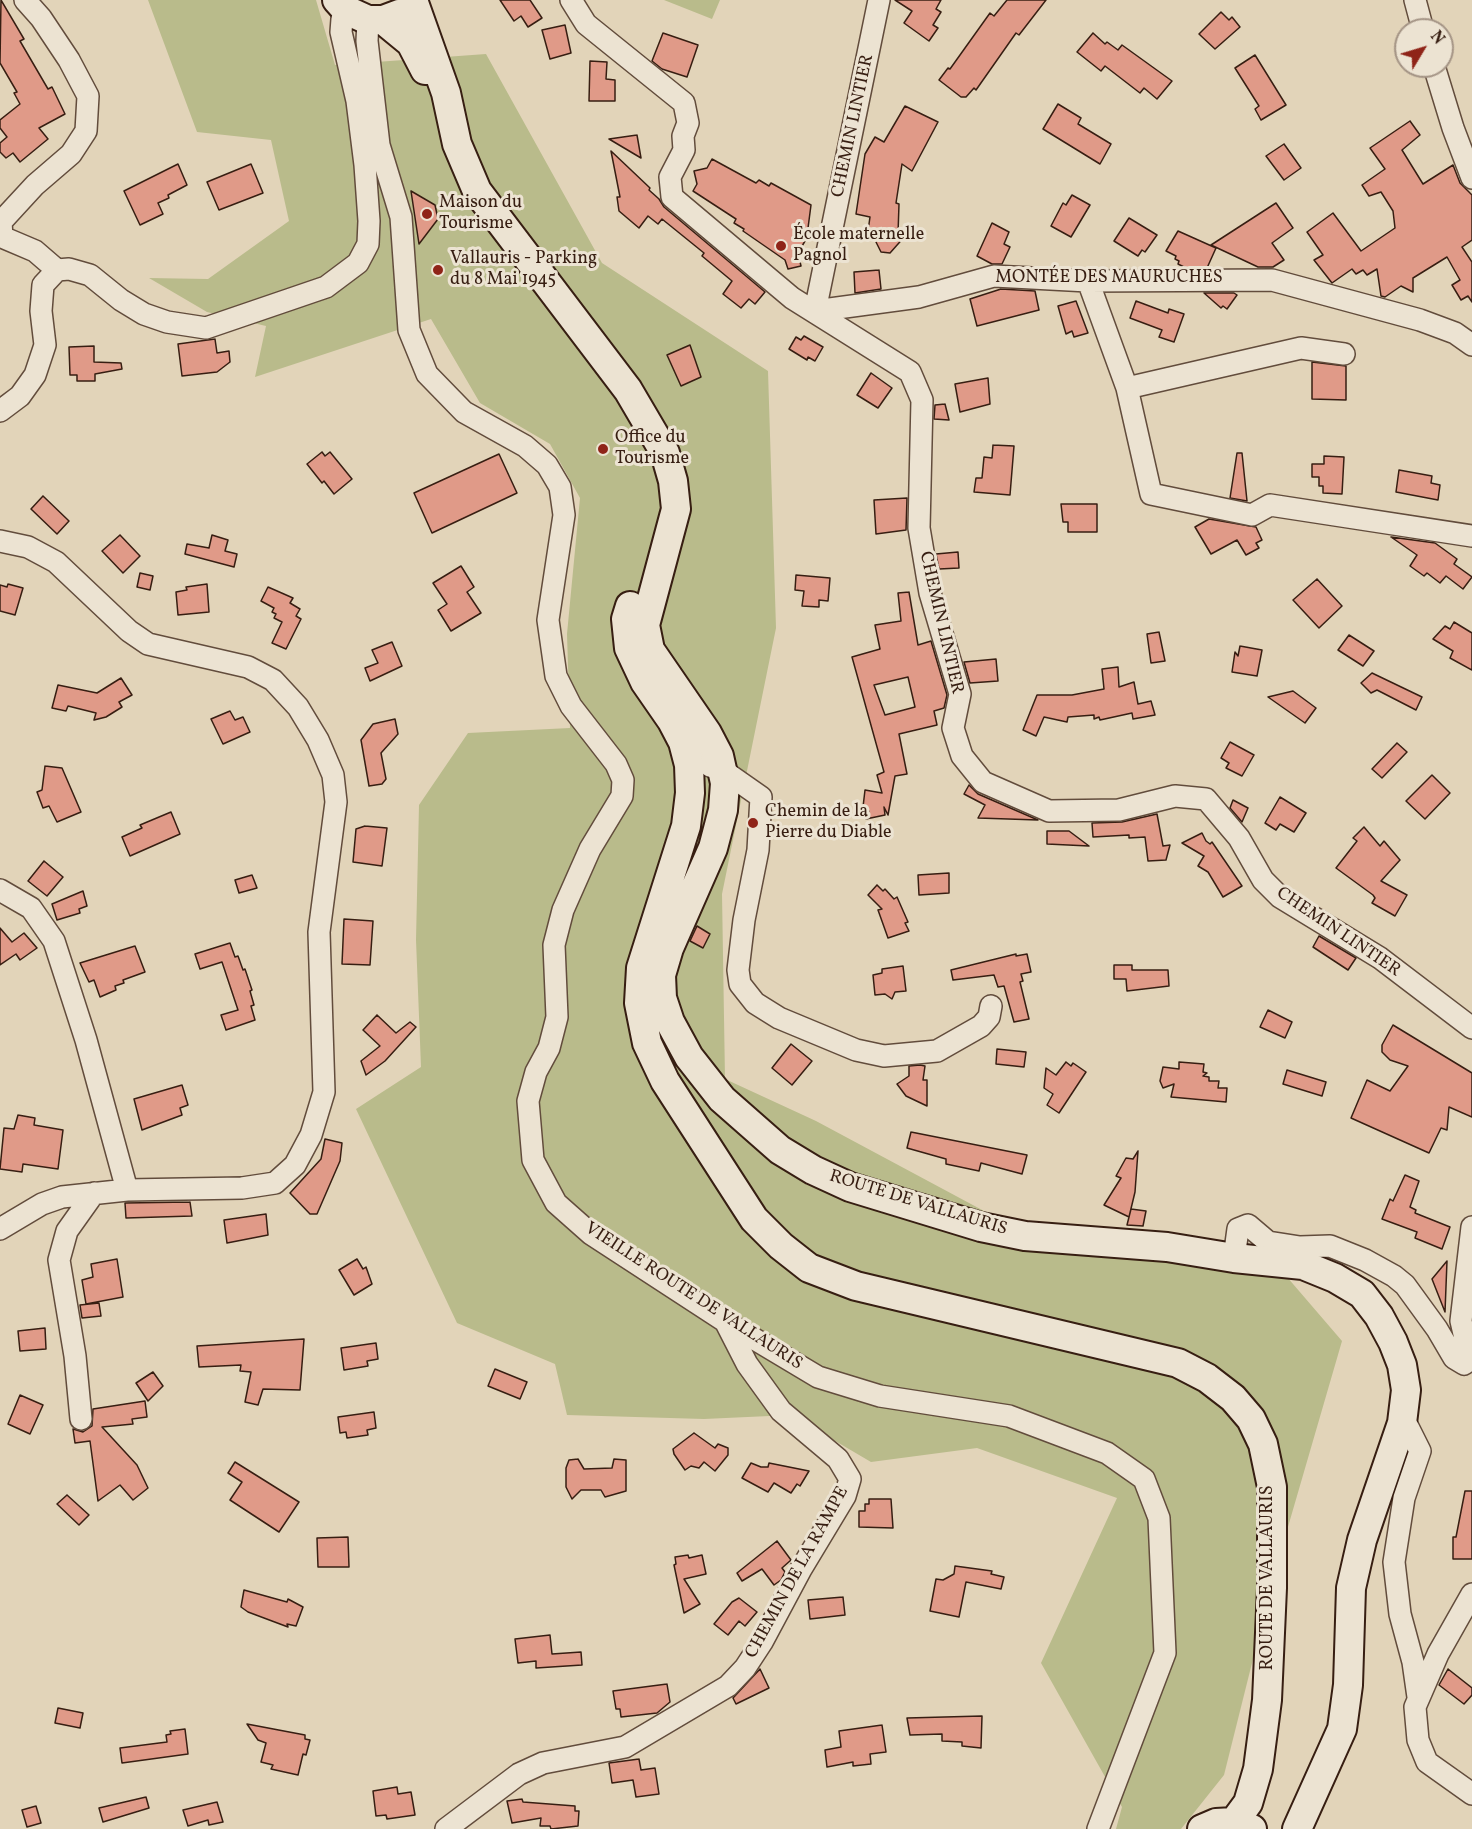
<!DOCTYPE html>
<meta charset="utf-8">
<style>
body{margin:0}
#map{position:relative;width:1472px;height:1829px;overflow:hidden;background:#e2d4b9;font-family:Vollkorn,serif}
canvas{display:block}
.north{position:absolute;left:1394px;top:18px;width:60px;height:60px;box-sizing:border-box;background:#ece3d2;border:2px solid #a49485;border-radius:50%;rotate:52deg;font-size:16px;font-weight:700;line-height:24px;text-align:center;color:#371e12}
.north::after{content:'';display:block;margin:auto;width:21px;height:27px;background:#8f2418;clip-path:polygon(50% 0,100% 100%,50% 72%,0 100%)}
</style>
<div id="map">
<canvas width="1472" height="1829"></canvas>
<div class="north">N</div>
</div>
<script>
const g = document.querySelector('canvas').getContext('2d');
g.lineJoin = 'round';
function fillPath(path, color) { g.fillStyle = color; g.fill(path, 'evenodd'); }
const poly = rows => new Path2D(rows.map(r => 'M' + r).join(''));
function trace(path, color, width, dash) { g.strokeStyle = color; g.lineWidth = width; g.lineCap = dash ? 'butt' : 'round'; g.setLineDash(dash || []); g.stroke(path); }
function drawText(font, color, halo, rows, align = 'center') {
  g.font = font + ' Vollkorn,serif'; g.lineWidth = 6; g.setLineDash([]); g.textBaseline = 'middle'; g.strokeStyle = halo; g.fillStyle = color; for (const [text, x, y, turn = 0] of rows) {
    g.save(); g.translate(x, y); g.rotate((+turn || 0) * Math.PI / 180); g.textAlign = isNaN(turn) ? turn : align; if (halo) g.strokeText(text, 0, 0); g.fillText(text, 0, 0); g.restore();
  }
}
fillPath(poly([
 [148,0,316,0,335,65,486,54,602,263,768,371,776,628,722,894,725,1079,816,1121,1012,1226,1281,1270,1342,1341,1274,1575,1224,1775,1181,1829,1116,1829,1122,1807,1041,1663,1117,1498,977,1448,871,1462,791,1415,704,1419,567,1415,555,1364,457,1323,356,1109,421,1067,416,940,419,805,468,733,570,728,567,634,580,498,550,444,480,403,431,319,255,377,266,326,207,312,149,278,208,279,289,221,271,140,197,132],
 [664,0,720,0,712,19]
]), '#b9bb8b');
const building = poly([
 [1,0,24,39,20,41,48,89,52,87,65,114,39,128,48,139,20,162,13,153,6,158,0,152,0,143,7,137,0,128,0,120,20,104,14,93,17,92,0,63,1,0],
 [500,0,530,0,542,18,528,27,521,16,514,21,500,0],
 [895,0,941,0,936,9,941,12,933,25,938,28,929,41,904,23,912,11,895,0],
 [1007,0,1046,0,1019,35,1016,33,976,90,974,88,966,97,961,97,939,80,948,68,950,69,990,13,994,16,1007,0],
 [1221,12,1229,20,1232,17,1240,27,1215,49,1199,34,1221,12],
 [565,25,571,53,550,59,542,30,565,25],
 [663,33,698,45,687,77,662,69,652,61,663,33],
 [1093,33,1105,44,1107,42,1118,50,1122,45,1172,81,1157,99,1144,88,1140,93,1105,66,1101,71,1077,52,1093,33],
 [1255,55,1286,105,1261,120,1255,109,1259,106,1235,68,1255,55],
 [590,61,607,62,606,79,615,80,615,101,589,101,590,61],
 [1058,104,1081,118,1078,124,1111,144,1100,164,1043,129,1058,104],
 [905,106,938,122,912,171,902,164,896,203,899,204,898,234,906,235,890,253,881,252,871,232,868,231,870,217,856,214,865,154,875,137,884,142,905,106],
 [1410,121,1420,135,1402,150,1423,184,1453,165,1460,183,1472,195,1472,240,1462,247,1472,262,1472,302,1468,296,1461,300,1452,285,1460,280,1447,257,1413,278,1413,292,1401,286,1385,297,1381,296,1377,269,1367,275,1363,270,1356,274,1352,269,1332,283,1314,260,1323,255,1307,232,1333,213,1361,251,1395,228,1393,211,1381,192,1369,196,1362,185,1385,169,1370,148,1410,121],
 [637,135,641,158,609,139,637,135],
 [1284,144,1301,168,1284,180,1266,156,1284,144],
 [611,151,650,188,649,190,659,199,664,207,765,292,755,304,749,299,741,308,723,294,732,281,702,256,704,253,662,219,658,224,648,216,639,228,619,211,617,197,620,197,611,151],
 [712,159,756,183,759,180,769,186,771,183,811,205,808,228,801,239,805,241,798,253,801,266,788,269,785,260,743,231,744,229,734,223,736,219,693,191,697,184,694,171,707,168,712,159],
 [178,164,187,185,168,195,169,198,158,203,163,214,140,225,124,191,178,164],
 [251,164,263,193,219,210,207,182,251,164],
 [411,191,435,205,438,219,419,244,411,191],
 [1072,195,1090,205,1071,237,1051,226,1063,203,1066,205,1072,195],
 [1276,203,1293,228,1272,243,1284,260,1273,267,1258,267,1211,245,1276,203],
 [1129,218,1157,235,1145,252,1142,250,1138,256,1114,241,1129,218],
 [992,223,1009,232,1004,244,1010,247,1002,264,992,264,977,256,992,223],
 [1178,231,1216,248,1207,268,1186,268,1178,264,1179,261,1175,259,1176,256,1166,251,1178,231],
 [879,270,881,289,855,293,854,272,879,270],
 [1001,289,1035,291,1039,310,977,326,970,299,1001,289],
 [1204,293,1234,293,1237,295,1227,309,1223,306,1221,308,1204,293],
 [1076,301,1088,333,1074,337,1072,331,1066,334,1058,306,1076,301],
 [1136,301,1168,313,1169,309,1184,314,1174,342,1159,337,1162,330,1130,318,1136,301],
 [804,336,823,347,815,361,808,357,807,360,789,349,796,337,801,340,804,336],
 [215,339,217,353,229,351,230,362,217,372,182,376,178,344,215,339],
 [690,345,701,377,681,386,667,355,690,345],
 [94,346,94,362,121,363,122,369,95,374,95,381,77,381,77,375,70,375,69,347,94,346],
 [1312,362,1346,366,1346,400,1312,399,1312,362],
 [871,373,892,388,878,408,857,395,871,373],
 [988,378,990,404,960,412,955,384,988,378],
 [945,404,949,420,934,419,935,405,945,404],
 [993,445,1014,446,1010,495,974,492,976,478,982,478,984,457,992,458,993,445],
 [322,452,325,456,330,452,352,479,334,494,324,481,322,483,307,464,322,452],
 [1237,453,1242,453,1247,501,1230,498,1237,453],
 [499,454,517,493,432,533,414,493,499,454],
 [1324,456,1344,457,1342,494,1323,493,1323,486,1319,486,1319,477,1312,477,1312,464,1324,464,1324,456],
 [1399,470,1432,476,1431,483,1440,485,1438,500,1396,492,1399,470],
 [43,496,69,521,57,534,31,509,43,496],
 [907,498,906,530,876,534,874,500,907,498],
 [1061,504,1097,504,1097,532,1068,532,1068,522,1063,522,1061,504],
 [1209,519,1256,527,1262,540,1256,543,1259,548,1246,555,1237,540,1211,554,1195,527,1209,519],
 [120,535,140,556,123,573,102,551,120,535],
 [212,535,228,540,225,551,237,554,234,567,185,554,187,544,209,548,212,535],
 [1391,537,1435,543,1457,559,1454,564,1472,577,1463,589,1446,576,1440,583,1427,573,1424,576,1410,566,1417,555,1391,537],
 [958,552,959,568,939,569,936,554,958,552],
 [461,566,474,587,467,592,481,613,451,631,438,610,447,604,433,583,461,566],
 [140,573,153,576,150,590,137,587,140,573],
 [796,575,830,578,828,601,819,600,819,607,802,606,804,591,795,590,796,575],
 [1317,579,1342,606,1319,628,1293,600,1317,579],
 [8,584,23,588,15,615,0,611,0,585,7,587,8,584],
 [207,584,209,612,178,615,176,592,187,590,186,587,207,584],
 [268,587,293,598,290,603,300,609,296,616,301,619,286,649,272,643,282,622,274,618,276,614,272,612,274,608,261,601,268,587],
 [909,592,918,645,931,641,947,695,944,708,934,711,937,725,899,734,907,774,895,776,888,815,884,807,885,815,866,819,869,811,863,807,865,790,882,793,877,775,884,772,852,657,880,649,875,625,901,621,898,593,909,592],
 [908,677,915,707,885,715,874,685,908,677],
 [1454,622,1472,633,1472,670,1450,658,1453,651,1433,639,1445,626,1450,629,1454,622],
 [1159,632,1165,661,1151,663,1147,634,1159,632],
 [1349,635,1374,651,1363,666,1338,650,1349,635],
 [392,642,402,666,370,681,365,668,378,663,372,650,392,642],
 [1240,646,1262,650,1257,676,1232,672,1235,652,1238,656,1240,646],
 [996,659,998,681,970,683,964,662,996,659],
 [1118,667,1119,687,1134,682,1138,704,1151,701,1155,715,1133,719,1132,713,1100,720,1099,717,1094,719,1094,715,1068,717,1067,722,1044,717,1036,736,1023,730,1037,695,1072,695,1104,689,1102,669,1118,667],
 [1372,673,1422,697,1416,710,1377,690,1371,693,1361,683,1372,673],
 [121,678,132,695,119,702,122,707,106,717,94,720,96,713,68,706,66,711,52,708,58,685,97,693,121,678],
 [1293,691,1316,708,1305,723,1268,697,1293,691],
 [230,711,235,720,243,717,250,732,223,744,211,719,230,711],
 [395,719,398,734,381,753,386,779,382,784,369,786,361,740,373,724,395,719],
 [1230,742,1254,755,1242,776,1226,768,1229,763,1221,758,1230,742],
 [1397,743,1407,752,1382,778,1372,769,1397,743],
 [45,766,62,768,81,812,57,822,49,806,43,808,37,792,42,790,45,766],
 [1432,775,1450,793,1425,819,1406,801,1432,775],
 [969,785,978,794,1038,820,978,818,985,805,964,794,969,785],
 [1280,797,1306,813,1294,832,1280,824,1276,830,1265,823,1280,797],
 [1233,800,1248,808,1242,822,1230,808,1233,800],
 [171,812,180,834,130,856,122,837,142,828,140,825,171,812],
 [1157,814,1163,846,1170,845,1166,860,1148,861,1145,837,1129,838,1129,835,1093,837,1092,823,1122,822,1157,814],
 [365,826,387,828,382,866,353,862,356,829,365,826],
 [1364,827,1380,846,1384,841,1400,860,1381,881,1407,895,1395,916,1372,903,1375,898,1373,895,1336,868,1357,841,1353,838,1364,827],
 [1047,831,1069,831,1089,846,1047,844,1047,831],
 [1202,833,1206,841,1210,844,1212,842,1242,886,1223,897,1208,872,1198,866,1204,856,1182,843,1202,833],
 [44,861,63,877,47,896,28,881,44,861],
 [949,873,949,893,919,895,918,875,949,873],
 [252,875,257,888,239,893,235,880,252,875],
 [877,885,883,891,885,889,894,899,897,897,908,922,905,923,909,931,888,938,878,910,882,909,868,895,877,885],
 [83,891,87,906,79,909,80,913,57,920,52,904,83,891],
 [344,919,373,921,370,965,342,964,344,919],
 [697,926,710,934,703,948,690,941,697,926],
 [0,928,12,942,24,933,37,948,20,960,16,954,0,965,0,928],
 [1319,936,1356,958,1348,970,1313,947,1319,936],
 [230,943,235,957,238,956,243,970,245,969,252,990,250,991,254,1005,251,1006,255,1020,226,1030,221,1015,238,1010,222,962,200,969,195,954,230,943],
 [135,946,145,972,123,980,124,983,115,986,116,990,100,997,94,980,89,982,80,963,135,946],
 [1016,954,1016,956,1027,954,1031,972,1021,974,1023,981,1020,982,1029,1019,1014,1022,1004,986,998,987,994,975,953,980,951,970,1016,954],
 [1114,965,1132,965,1132,970,1168,970,1169,986,1127,991,1126,979,1114,979,1114,965],
 [903,966,906,991,895,992,892,999,885,994,875,995,873,975,882,973,882,969,903,966],
 [1268,1010,1292,1022,1285,1038,1260,1027,1268,1010],
 [377,1015,396,1033,410,1022,416,1027,385,1061,366,1075,361,1061,380,1046,363,1030,377,1015],
 [1393,1025,1472,1073,1472,1117,1449,1107,1447,1130,1441,1128,1429,1153,1351,1118,1367,1080,1390,1091,1408,1066,1390,1060,1382,1052,1382,1045,1393,1025],
 [791,1044,812,1061,792,1085,772,1068,791,1044],
 [997,1049,1026,1052,1024,1067,996,1064,997,1049],
 [1066,1062,1071,1066,1073,1063,1086,1072,1059,1113,1047,1105,1053,1094,1044,1088,1046,1068,1056,1075,1066,1062],
 [1179,1062,1204,1064,1203,1072,1207,1073,1203,1076,1209,1077,1209,1081,1219,1081,1218,1088,1227,1088,1226,1102,1171,1097,1174,1084,1163,1088,1160,1081,1163,1067,1179,1069,1179,1062],
 [920,1065,925,1066,923,1080,927,1080,927,1106,906,1096,897,1084,909,1076,909,1066,920,1065],
 [1287,1070,1326,1082,1322,1096,1283,1084,1287,1070],
 [182,1085,188,1105,180,1108,182,1115,142,1130,134,1099,182,1085],
 [18,1115,35,1118,34,1125,63,1130,58,1169,23,1164,22,1172,0,1169,4,1128,14,1129,18,1115],
 [911,1132,1027,1155,1022,1174,981,1163,979,1171,946,1164,946,1159,907,1148,911,1132],
 [325,1139,342,1143,340,1161,317,1214,310,1214,290,1193,321,1159,325,1139],
 [1138,1151,1135,1192,1129,1217,1104,1205,1121,1178,1116,1176,1126,1158,1133,1159,1138,1151],
 [1405,1175,1419,1181,1410,1207,1416,1210,1415,1213,1450,1227,1442,1249,1415,1238,1417,1232,1382,1219,1390,1199,1393,1201,1405,1175],
 [190,1202,192,1216,126,1218,125,1203,190,1202],
 [1131,1209,1146,1211,1143,1226,1127,1225,1131,1209],
 [266,1214,268,1235,227,1243,224,1220,266,1214],
 [117,1259,123,1297,86,1304,82,1280,93,1277,91,1264,117,1259],
 [357,1259,363,1269,366,1267,372,1284,354,1295,339,1270,357,1259],
 [1447,1261,1445,1312,1432,1279,1447,1261],
 [99,1303,101,1316,82,1318,80,1305,99,1303],
 [45,1328,46,1349,20,1351,18,1331,45,1328],
 [304,1339,300,1390,263,1389,258,1405,245,1402,251,1372,240,1371,241,1365,199,1367,197,1346,304,1339],
 [376,1343,378,1359,367,1361,368,1366,344,1370,341,1348,376,1343],
 [495,1369,527,1382,520,1399,488,1386,495,1369],
 [153,1372,163,1386,148,1401,136,1383,153,1372],
 [20,1395,43,1405,30,1434,8,1424,20,1395],
 [145,1401,147,1417,132,1419,133,1424,102,1427,137,1465,148,1488,133,1500,120,1485,98,1501,90,1441,75,1443,73,1429,83,1432,92,1426,93,1409,145,1401],
 [374,1412,376,1428,367,1430,368,1435,347,1438,346,1432,340,1433,338,1417,374,1412],
 [694,1433,715,1448,718,1444,728,1448,728,1455,715,1471,704,1462,699,1468,691,1466,685,1470,674,1454,673,1449,694,1433],
 [578,1459,584,1469,612,1468,614,1459,626,1460,626,1491,605,1497,601,1490,581,1490,572,1499,566,1487,566,1468,569,1460,578,1459],
 [235,1462,299,1502,279,1532,230,1500,242,1482,228,1473,235,1462],
 [751,1463,761,1467,768,1467,769,1463,809,1471,800,1486,797,1484,791,1493,774,1483,768,1492,742,1478,751,1463],
 [1465,1491,1472,1491,1472,1559,1453,1559,1453,1537,1456,1537,1465,1491],
 [67,1495,89,1515,79,1525,57,1504,67,1495],
 [869,1499,891,1499,893,1528,859,1527,859,1511,865,1511,865,1504,869,1504,869,1499],
 [348,1537,349,1567,318,1567,317,1538,348,1537],
 [777,1541,791,1560,782,1568,785,1572,781,1580,774,1585,762,1569,742,1581,737,1573,777,1541],
 [688,1555,689,1558,702,1555,706,1574,684,1579,700,1604,684,1613,674,1565,676,1564,675,1557,688,1555],
 [955,1566,992,1571,991,1574,1004,1577,1001,1589,966,1582,959,1617,930,1611,936,1579,943,1580,954,1574,955,1566],
 [244,1590,287,1602,288,1599,303,1607,296,1626,287,1624,288,1627,248,1612,241,1607,244,1590],
 [843,1597,845,1615,810,1619,808,1600,843,1597],
 [739,1598,757,1612,745,1626,739,1621,728,1635,714,1624,732,1602,739,1598],
 [550,1635,552,1654,581,1652,582,1665,536,1668,536,1661,518,1663,515,1639,550,1635],
 [760,1669,769,1688,736,1704,733,1698,760,1669],
 [1448,1669,1472,1688,1472,1695,1464,1704,1439,1685,1448,1669],
 [667,1684,670,1702,657,1713,621,1717,620,1709,616,1709,613,1691,667,1684],
 [58,1708,83,1713,80,1728,55,1723,58,1708],
 [982,1716,981,1748,962,1746,962,1742,942,1741,942,1734,910,1735,907,1718,982,1716],
 [247,1724,305,1735,305,1739,310,1740,306,1755,303,1754,298,1775,271,1769,273,1765,261,1762,266,1743,258,1740,247,1724],
 [882,1725,886,1752,870,1754,871,1764,853,1766,853,1762,827,1767,825,1750,841,1747,839,1731,882,1725],
 [185,1729,188,1754,122,1763,120,1748,167,1742,166,1735,171,1734,170,1731,185,1729],
 [639,1759,641,1770,655,1768,659,1794,636,1797,633,1780,612,1783,609,1763,639,1759],
 [397,1787,398,1794,411,1792,415,1815,387,1819,386,1815,376,1816,373,1791,397,1787],
 [146,1797,149,1808,103,1822,99,1808,146,1797],
 [522,1799,523,1802,575,1806,575,1811,579,1811,578,1826,551,1829,550,1826,540,1826,541,1818,512,1823,507,1801,522,1799],
 [217,1802,223,1822,209,1825,208,1820,188,1826,183,1810,217,1802],
 [36,1806,41,1823,27,1827,22,1810,36,1806]
]);
fillPath(building, '#e09a88');
trace(building, '#371e12', 1.5);
const street = poly([
 [25,0,41,18,69,60,88,96,86,131,71,154,35,185,1,222,2,237,35,251,57,270],
 [571,0,586,24,684,103,688,123,683,136,684,150,670,177,672,197,792,298,910,372,922,400,919,528,930,593,960,694,953,728,962,756,983,782,1049,811,1119,810,1175,796,1206,799,1239,838,1263,880,1280,897,1380,958,1472,1028],
 [1415,0,1423,30],
 [368,20,367,41,379,145,401,217,409,330,427,374,464,412,525,446,547,465,560,487,564,515,548,620,556,676,571,706,616,764,623,780,622,796,590,849,563,910,554,945,557,1017,549,1048,536,1072,528,1101,533,1160,556,1203,591,1234,726,1322,818,1377,880,1396,1009,1416,1107,1453,1144,1479,1159,1518,1165,1653,1098,1829],
 [1434,66,1453,128,1472,178],
 [1088,281,1127,388,1151,494,1252,515,1270,505,1472,536],
 [815,311,919,297,994,276,1088,281,1272,280,1420,320,1455,333,1472,345],
 [815,311,879,0],
 [1127,388,1301,348,1344,354],
 [0,411,20,396,35,375,45,345,41,311,43,285,57,270,69,269,90,275,121,300,144,314,167,322,206,328,326,287,358,263,368,244,369,221,365,165,357,101,341,32,342,19,346,10],
 [0,541,28,547,56,562,129,631,148,644,248,667,273,680,298,707,318,740,333,775,336,802,319,932,324,1092,311,1135,295,1165,275,1183,242,1188,127,1190,62,1197,42,1204,0,1229],
 [683,742,710,766,721,769,761,797,758,850,744,920,738,970,740,984,755,1003,779,1018,856,1050,884,1056,937,1051,981,1026,989,1017,991,1006],
 [0,890,31,908,54,941,86,1040,127,1190],
 [1234,1258,1238,1229,1248,1225,1268,1242,1300,1247,1330,1246,1365,1260,1394,1276,1405,1285,1437,1329,1454,1358,1464,1364,1470,1360,1461,1321,1472,1227],
 [81,1419,75,1356,59,1260,67,1231,94,1193],
 [1402,1423,1408,1427,1420,1451,1404,1498,1394,1562,1400,1614,1413,1662,1418,1697],
 [1472,1594,1438,1654,1415,1707,1418,1740,1427,1762,1472,1794],
 [446,1829,519,1774,543,1763,625,1747,728,1686,745,1668,762,1642,801,1569,845,1496,850,1479,838,1459,781,1411,747,1364,726,1323]
]);
const secondary = poly([
 [337,0,346,10,368,20,383,20,399,14],
 [413,0,446,93,457,144,477,191,628,390,665,453,673,481,676,509,645,625,650,650,707,733,719,756,725,783,723,810,713,848,669,948,661,975,662,998,670,1022,689,1057,722,1099,780,1150,813,1170,850,1187,981,1227,1025,1236,1167,1247,1234,1258,1303,1265,1335,1278,1362,1294,1379,1316,1393,1342,1402,1365,1406,1390,1402,1423,1362,1540,1351,1588,1348,1685,1342,1729,1297,1829],
 [383,20,411,43,425,70],
 [630,606,626,619,629,648,645,682,672,721,683,742,689,765,690,793,686,826,641,968,639,1003,647,1043,665,1081,754,1219,781,1246,809,1268,856,1286,1178,1363,1207,1378,1233,1398,1251,1419,1263,1444,1272,1487,1272,1588,1267,1700,1258,1769,1248,1803,1234,1822],
 [1202,1829,1216,1823,1234,1822,1252,1829]
]);
trace(street, '#624c3c', 24);
trace(secondary, '#371e12', 32);
trace(street, '#ece3d2', 21);
trace(secondary, '#ece3d2', 28);
for (const [x, y, r, color] of [
 [427,214,6,"#8f2418"],
 [781,246,6,"#8f2418"],
 [438,270,6,"#8f2418"],
 [603,449,6,"#8f2418"],
 [753,823,6,"#8f2418"]
]) { const dot = new Path2D(); dot.arc(x, y, r, 0, 2 * Math.PI); g.fillStyle = color; g.fill(dot); trace(dot, '#ece3d2', 2); }
drawText('18px', '#371e12', '#ece3d2', [
 ["CHEMIN LINTIER",854,126,-78],
 ["MONTÉE DES MAURUCHES",1109,279],
 ["CHEMIN LINTIER",940,623,77],
 ["CHEMIN LINTIER",1338,933,34],
 ["ROUTE DE VALLAURIS",918,1204,17],
 ["VIEILLE ROUTE DE VALLAURIS",693,1297,33],
 ["CHEMIN DE LA RAMPE",798,1573,-61],
 ["ROUTE DE VALLAURIS",1269,1578,-90]
]);
drawText('18px', '#371e12', '#ece3d2', [
 ["Maison du",439,204],
 ["Tourisme",439,225],
 ["École maternelle",793,236],
 ["Pagnol",793,257],
 ["Vallauris - Parking",450,260],
 ["du 8 Mai 1945",450,281],
 ["Office du",615,439],
 ["Tourisme",615,460],
 ["Chemin de la",765,813],
 ["Pierre du Diable",765,834]
], 'left');
</script>
